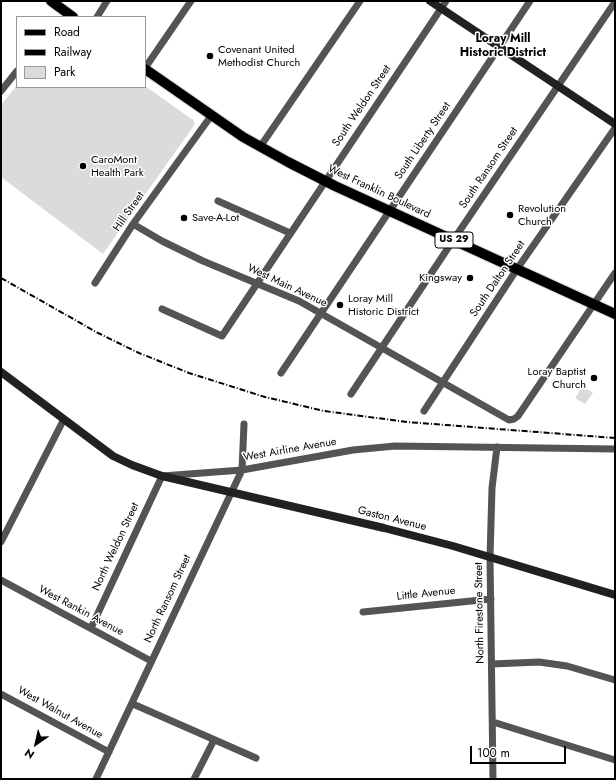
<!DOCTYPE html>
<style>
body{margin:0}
#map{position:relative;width:616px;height:780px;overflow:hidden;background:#fff;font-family:Jost,sans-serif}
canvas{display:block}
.frame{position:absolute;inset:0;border:2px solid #000;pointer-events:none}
.legend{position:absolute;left:16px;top:16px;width:130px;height:72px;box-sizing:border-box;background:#fff;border:1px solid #999;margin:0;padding:5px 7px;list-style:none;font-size:12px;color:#000}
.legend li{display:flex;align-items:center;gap:8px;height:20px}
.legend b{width:20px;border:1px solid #999}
.north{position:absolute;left:16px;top:724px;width:40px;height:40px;-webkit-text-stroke:3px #fff;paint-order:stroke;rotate:214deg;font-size:11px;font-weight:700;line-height:16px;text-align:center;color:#000}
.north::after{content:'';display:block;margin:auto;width:14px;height:18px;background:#000;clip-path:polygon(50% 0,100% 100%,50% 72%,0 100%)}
.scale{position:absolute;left:470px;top:746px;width:96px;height:18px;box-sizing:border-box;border:2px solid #000;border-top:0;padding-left:5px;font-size:12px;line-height:14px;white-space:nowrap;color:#000;-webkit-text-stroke:3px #fff;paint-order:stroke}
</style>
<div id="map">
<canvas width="616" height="780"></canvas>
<div class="frame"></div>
<ul class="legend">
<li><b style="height:5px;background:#000"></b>Road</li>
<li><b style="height:5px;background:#000"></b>Railway</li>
<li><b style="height:11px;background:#dbdbdb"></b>Park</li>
</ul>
<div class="north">N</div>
<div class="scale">100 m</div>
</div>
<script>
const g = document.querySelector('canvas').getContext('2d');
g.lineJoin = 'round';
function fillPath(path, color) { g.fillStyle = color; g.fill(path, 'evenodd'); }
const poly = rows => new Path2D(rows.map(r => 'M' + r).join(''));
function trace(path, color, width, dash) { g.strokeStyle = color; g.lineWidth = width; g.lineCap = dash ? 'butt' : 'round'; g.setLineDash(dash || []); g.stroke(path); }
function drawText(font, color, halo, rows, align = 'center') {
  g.font = font + ' Jost,sans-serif'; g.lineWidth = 3; g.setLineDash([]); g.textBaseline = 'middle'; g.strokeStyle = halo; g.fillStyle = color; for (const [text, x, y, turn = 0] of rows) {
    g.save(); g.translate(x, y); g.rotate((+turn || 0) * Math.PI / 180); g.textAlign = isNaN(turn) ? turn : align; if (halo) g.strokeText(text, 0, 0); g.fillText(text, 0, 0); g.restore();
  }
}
fillPath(poly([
 [17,85,17,87,145,86,193,120,195,124,103,254,1,177,1,105],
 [583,386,593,393,585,404,575,398]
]), '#dbdbdb');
const primary = poly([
 [51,1,73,17],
 [145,69,243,137,288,162,335,186,615,314]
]);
trace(primary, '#dbdbdb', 12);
trace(poly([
 [97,17,107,1],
 [145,68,191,1],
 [1,91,17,71],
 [260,147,360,1],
 [218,201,290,233],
 [133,224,162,241,203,261,299,301,509,420,514,419,518,416,615,273],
 [95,283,133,224,211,116],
 [162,309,222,336,446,1],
 [281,373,530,1],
 [351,394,454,239,615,2],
 [424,411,517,269,615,128],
 [1,542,64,419],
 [1,580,151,661],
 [363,612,491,599],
 [91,628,162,476,242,470,353,450,395,446,615,449],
 [492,664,539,662,567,666,615,680],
 [1,694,109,752],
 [133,704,256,758],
 [493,722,615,760],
 [96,779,242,470,244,424],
 [194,779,214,740],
 [493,779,490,557,492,488,497,447]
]), '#545454', 7);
trace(poly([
 [430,1,615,124],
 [1,372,113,456,132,465,162,476,384,528,453,546,615,595]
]), '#212121', 8);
trace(primary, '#000', 10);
trace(poly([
 [1,278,98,333,139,353,189,373,265,397,324,411,407,422,615,438]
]), '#000', 2, [6, 2, 1, 2]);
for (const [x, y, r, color] of [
 [210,56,4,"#000"],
 [83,166,4,"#000"],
 [510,215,4,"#000"],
 [184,218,4,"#000"],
 [470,278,4,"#000"],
 [340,305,4,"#000"],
 [594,378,4,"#000"]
]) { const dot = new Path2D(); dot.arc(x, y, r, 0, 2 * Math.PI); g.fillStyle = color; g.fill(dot); trace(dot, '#fff', 1.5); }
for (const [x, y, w] of [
 [454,240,38]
]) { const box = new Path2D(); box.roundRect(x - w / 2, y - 8, w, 16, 3); g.fillStyle = '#fff'; g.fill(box); trace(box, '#000', 1); }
drawText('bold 10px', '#000', null, [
 ["US 29",454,240]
]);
drawText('11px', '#000', '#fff', [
 ["Covenant United",218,50],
 ["Methodist Church",218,63],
 ["CaroMont",91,160],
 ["Health Park",91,173],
 ["Revolution",518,209],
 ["Church",518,222],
 ["Save-A-Lot",192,218],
 ["Kingsway",462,278,"right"],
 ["Loray Mill",348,299],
 ["Historic District",348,312],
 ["Loray Baptist",586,372,"right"],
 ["Church",586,385,"right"]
], 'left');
drawText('11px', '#000', '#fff', [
 ["South Weldon Street",362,106,-56],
 ["South Liberty Street",423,141,-56],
 ["South Ransom Street",489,168,-56],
 ["West Franklin Boulevard",379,192,25],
 ["Hill Street",129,212,-55],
 ["South Dalton Street",498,279,-56],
 ["West Main Avenue",287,286,25],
 ["West Airline Avenue",290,450,-10],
 ["Gaston Avenue",392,519,14],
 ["North Weldon Street",116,547,-65],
 ["Little Avenue",426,594,-6],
 ["North Ransom Street",168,599,-65],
 ["West Rankin Avenue",81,611,28],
 ["North Firestone Street",480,613,-91],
 ["West Walnut Avenue",60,713,29]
]);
drawText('bold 12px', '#000', '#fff', [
 ["Loray Mill",503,39],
 ["Historic District",503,53]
]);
</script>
